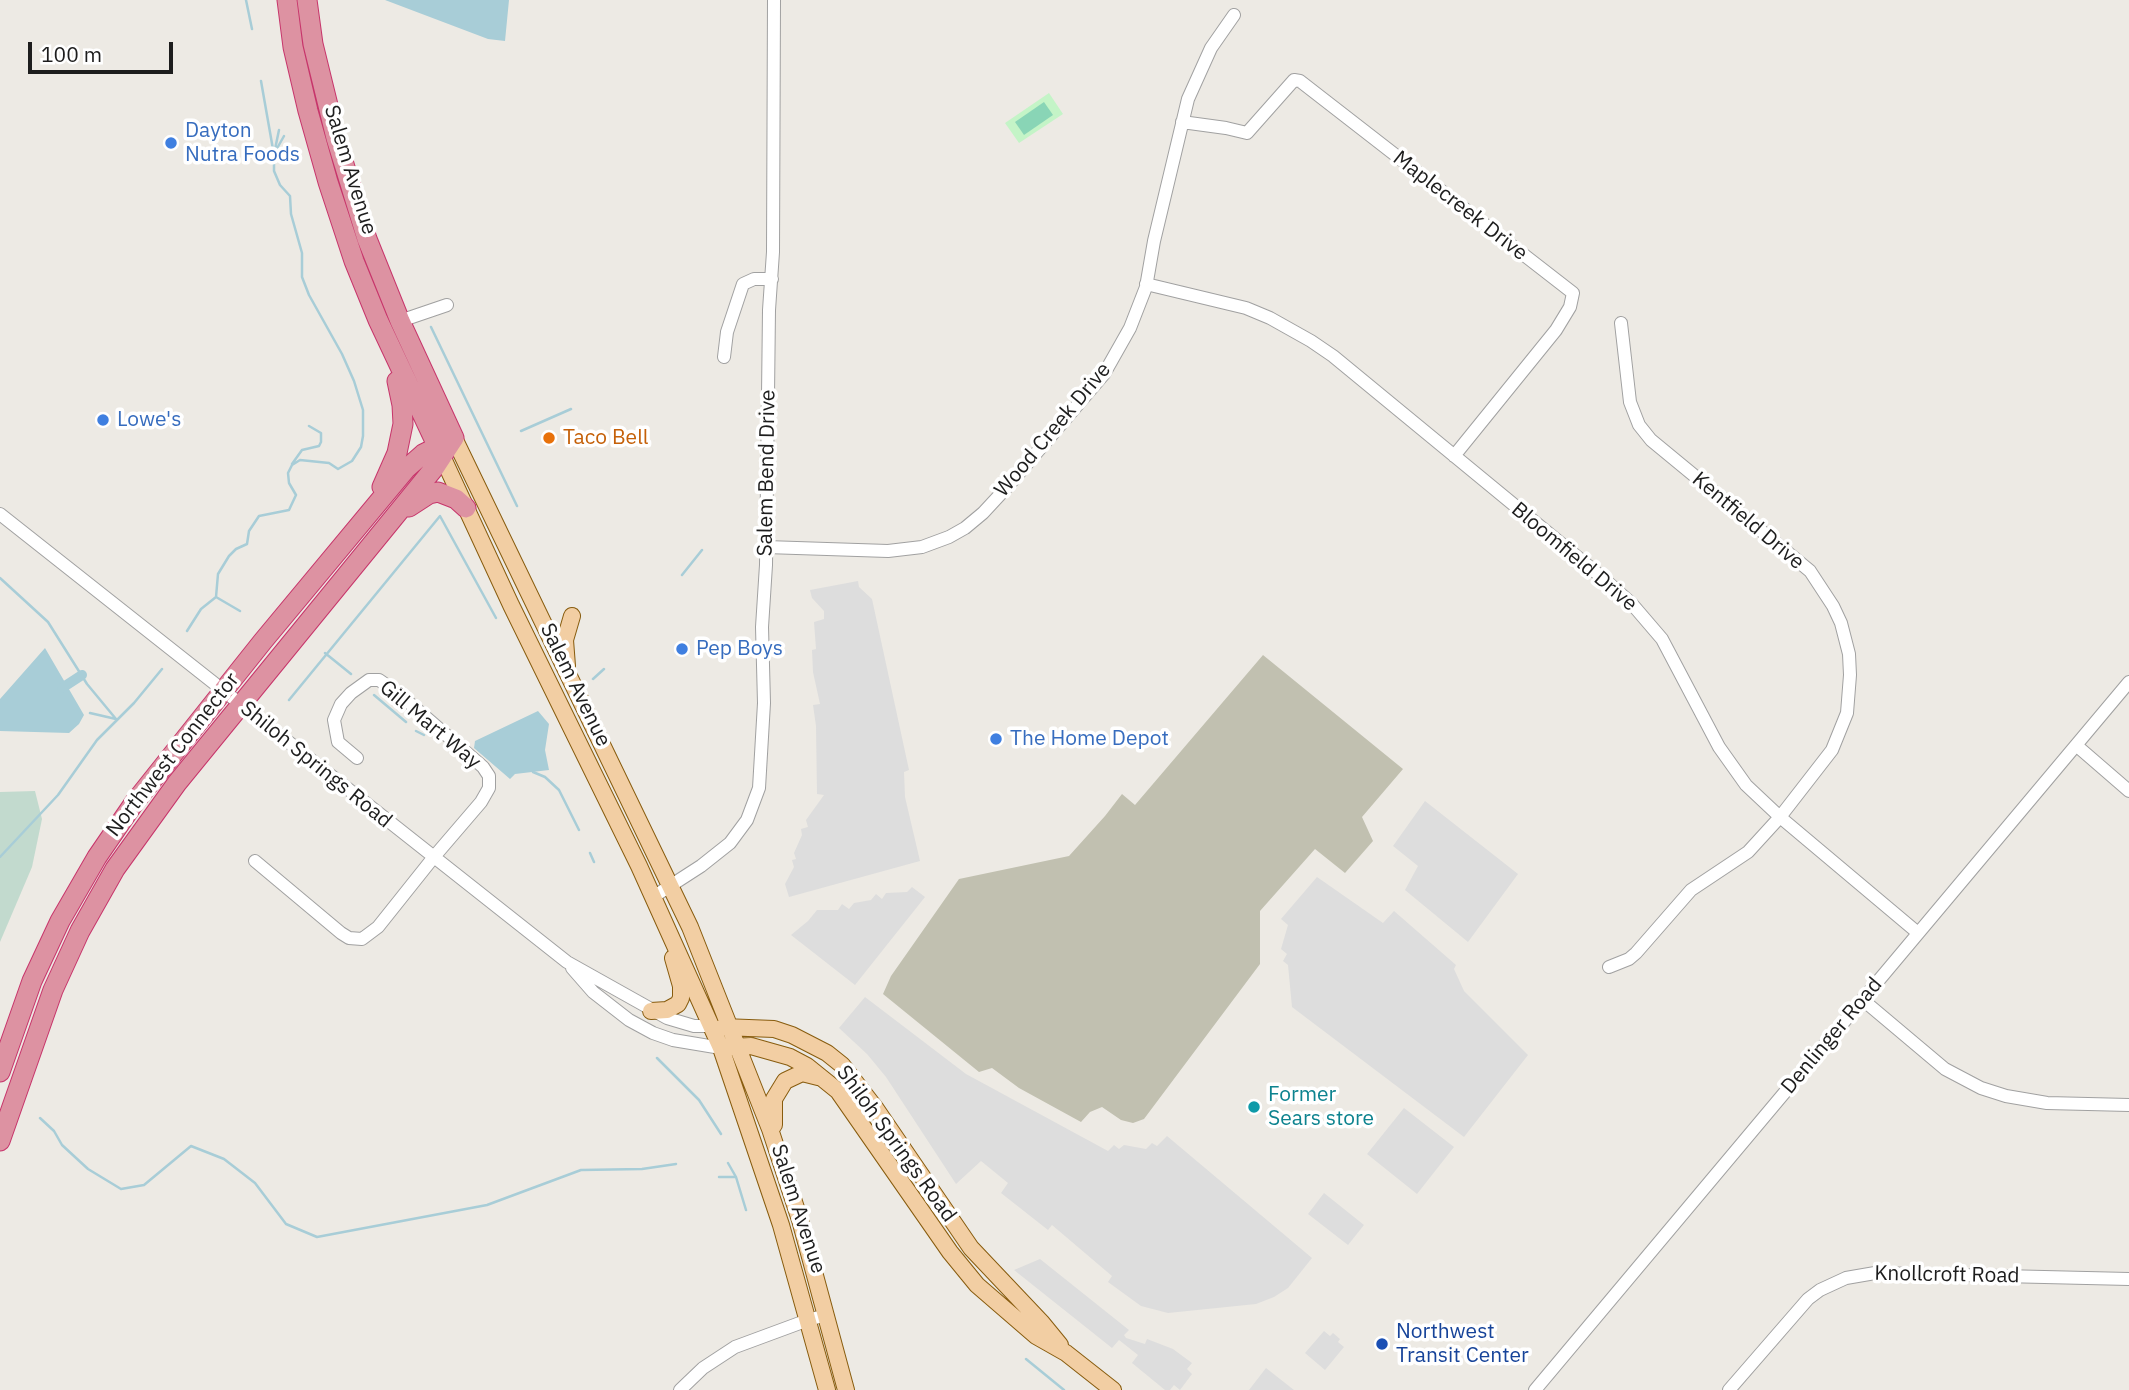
<!DOCTYPE html>
<style>
body{margin:0}
#map{position:relative;width:2129px;height:1390px;overflow:hidden;background:#edeae4;font-family:"IBM Plex Sans",sans-serif}
canvas{display:block}
.scale{position:absolute;left:28px;top:42px;width:145px;height:32px;box-sizing:border-box;border:4px solid #1d1d1d;border-top:0;padding-left:9px;font-size:21px;line-height:24px;white-space:nowrap;color:#1d1d1d;-webkit-text-stroke:5px #fff;paint-order:stroke}
</style>
<div id="map">
<canvas width="2129" height="1390"></canvas>
<div class="scale">100 m</div>
</div>
<script>
const g = document.querySelector('canvas').getContext('2d');
g.lineJoin = 'round';
function fillPath(path, color) { g.fillStyle = color; g.fill(path, 'evenodd'); }
const poly = rows => new Path2D(rows.map(r => 'M' + r).join(''));
function trace(path, color, width, dash) { g.strokeStyle = color; g.lineWidth = width; g.lineCap = dash ? 'butt' : 'round'; g.setLineDash(dash || []); g.stroke(path); }
function drawText(font, color, halo, rows, align = 'center') {
  g.font = font + ' "IBM Plex Sans",sans-serif'; g.lineWidth = 7; g.setLineDash([]); g.textBaseline = 'middle'; g.strokeStyle = halo; g.fillStyle = color; for (const [text, x, y, turn = 0] of rows) {
    g.save(); g.translate(x, y); g.rotate((+turn || 0) * Math.PI / 180); g.textAlign = isNaN(turn) ? turn : align; if (halo) g.strokeText(text, 0, 0); g.fillText(text, 0, 0); g.restore();
  }
}
fillPath(poly([
 [1263,655,1403,769,1362,817,1373,841,1345,873,1315,849,1260,911,1260,964,1144,1119,1133,1123,1121,1120,1102,1107,1090,1112,1081,1122,1019,1088,992,1068,979,1072,883,994,891,976,959,879,1069,856,1105,816,1122,794,1135,805]
]), '#c1c0b0');
fillPath(poly([
 [35,791,42,819,32,867,0,942,0,792]
]), '#c2dace');
fillPath(poly([
 [1049,93,1063,114,1019,143,1005,123]
]), '#c4f4c7');
fillPath(poly([
 [1044,102,1053,115,1024,135,1015,122]
]), '#89d5b6');
fillPath(poly([
 [858,581,859,587,872,599,909,770,904,772,905,797,920,861,789,897,785,884,794,867,792,860,796,859,794,853,802,835,801,829,808,827,806,820,824,795,817,794,816,726,813,705,820,704,813,672,812,650,816,649,814,622,824,619,824,611,812,598,810,590],
 [1425,801,1518,874,1468,942,1405,890,1418,866,1393,846],
 [1317,877,1383,923,1394,911,1456,965,1454,969,1464,991,1528,1055,1464,1137,1292,1007,1288,965,1283,961,1287,954,1281,949,1288,925,1281,919],
 [912,887,925,897,855,985,791,935,808,921,817,910,838,910,842,904,849,909,854,903,871,900,876,894,882,899,886,893,907,892],
 [865,997,966,1074,1108,1151,1114,1145,1119,1149,1124,1145,1146,1149,1152,1143,1157,1146,1167,1136,1312,1258,1288,1288,1274,1297,1256,1304,1168,1313,1141,1306,1108,1282,1112,1276,1052,1225,1048,1230,1001,1193,1008,1183,981,1161,956,1184,886,1077,867,1054,839,1028],
 [1404,1108,1454,1147,1417,1194,1367,1154],
 [1324,1193,1364,1225,1348,1245,1308,1214],
 [1040,1259,1129,1330,1124,1335,1126,1338,1145,1344,1147,1339,1173,1349,1192,1363,1187,1369,1192,1374,1180,1390,1174,1385,1170,1390,1165,1390,1132,1363,1138,1355,1119,1340,1112,1348,1014,1270],
 [1324,1331,1330,1336,1333,1333,1340,1339,1338,1342,1344,1347,1325,1370,1305,1353],
 [1266,1368,1294,1390,1249,1390]
]), '#ddd');
fillPath(poly([
 [385,0,509,0,505,41,488,39],
 [45,648,84,715,79,724,69,733,0,731,0,699],
 [538,711,549,724,545,750,549,770,515,774,510,779,474,748,475,741]
]), '#a8cdd7');
trace(poly([
 [246,0,252,29],
 [275,152,284,136],
 [274,154,279,130],
 [431,327,517,506],
 [521,431,571,409],
 [292,464,302,450,319,446,321,442,321,433,309,426],
 [682,575,702,550],
 [0,578,48,622,87,684,116,719],
 [216,597,240,611],
 [187,631,201,609,216,597,218,574,229,556,236,549,247,544,249,531,259,516,289,510,296,495,289,483,288,473,292,465,300,460,329,463,338,469,352,461,361,447,363,436,363,410,354,381,342,354,309,295,302,277,302,253,291,214,290,196,280,185,274,171,274,155,261,81],
 [325,653,351,674],
 [593,679,604,669],
 [374,695,406,722],
 [289,700,440,516,496,618],
 [90,713,116,719],
 [416,731,424,735],
 [533,772,545,777,559,790,579,830],
 [590,853,594,862],
 [0,857,58,795,97,740,134,703,162,669],
 [657,1058,699,1100,721,1134],
 [40,1118,54,1131,62,1145,88,1169,121,1189,144,1185,191,1146,224,1159,255,1183,286,1224,317,1237,487,1205,581,1170,642,1169,676,1164],
 [728,1163,736,1177,746,1210],
 [719,1177,736,1177],
 [1026,1359,1064,1390]
]), '#a8cdd7', 2.5);
trace(poly([
 [62,688,82,675]
]), '#a8cdd7', 10);
const minor = poly([
 [1182,122,1226,128,1247,133,1294,80,1300,81,1573,293,1570,307,1556,330,1454,456],
 [1146,284,1246,308,1270,318,1311,341,1333,356,1604,579,1632,604,1662,639,1719,747,1746,785,1780,817,1918,933],
 [400,321,447,305],
 [724,357,727,332,743,284,754,279,772,279],
 [0,514,567,962,667,1018,694,1026,712,1026],
 [766,547,888,551,922,547,949,537,965,528,983,513,1008,486,1104,374,1130,328,1146,287,1154,241,1188,99,1211,48,1234,15],
 [2077,746,2129,791],
 [255,861,341,933,349,938,362,939,378,927,433,858,481,802,489,788,489,776,483,767,398,693,379,680,369,680,351,693,341,704,334,720,338,742,357,758],
 [653,897,701,866,730,843,747,820,759,788,764,703,762,627,766,565,769,310,773,252,774,0],
 [1609,967,1629,959,1636,953,1691,890,1748,852,1780,817,1832,750,1847,713,1850,675,1849,654,1841,623,1833,606,1810,571,1651,440,1639,425,1630,402,1621,323],
 [572,968,593,992,629,1020,653,1033,673,1040,721,1048],
 [1863,1000,1945,1069,1981,1088,2006,1096,2047,1103,2129,1105],
 [680,1390,703,1368,735,1347,808,1320,826,1315],
 [1535,1390,2129,682],
 [1729,1390,1808,1299,1820,1290,1846,1278,1875,1273,2129,1279]
]);
const major = poly([
 [454,438,690,927,770,1129,800,1220,846,1390],
 [442,456,511,605,639,866,721,1048,781,1225,827,1390],
 [567,666,565,640,572,616],
 [651,1011,667,1010,678,1004,681,998,681,986,673,958],
 [723,1027,774,1029,792,1035,827,1053,842,1065,876,1109,971,1248,1042,1323,1060,1345],
 [731,1047,751,1046,790,1057,807,1066,838,1091,950,1252,977,1285,1036,1336,1066,1353,1113,1390],
 [774,1125,774,1099,785,1081,802,1073,818,1077]
]);
const highway = poly([
 [287,0,293,47,308,111,328,182,354,261,378,320,442,456],
 [307,0,313,44,336,138,367,239,400,321,454,438],
 [382,487,397,453,403,424,402,405,397,381],
 [409,507,429,494,438,492,456,499,466,508],
 [0,1072,32,981,60,921,97,857,134,803,263,641,406,469,423,454,453,439],
 [0,1141,53,990,80,931,115,869,177,783,435,467,454,438]
]);
trace(minor, '#a1a1a1', 14);
trace(major, '#885c0e', 18);
trace(highway, '#c7356b', 21);
trace(minor, '#fff', 12);
trace(major, '#f2cea3', 16);
trace(highway, '#dd92a2', 19);
for (const [x, y, r, color] of [
 [171,143,7,"#3f7fe0"],
 [103,420,7,"#3f7fe0"],
 [549,438,7,"#e8710a"],
 [682,649,7,"#3f7fe0"],
 [996,739,7,"#3f7fe0"],
 [1254,1107,7,"#0f9aa8"],
 [1382,1344,7,"#1a4fb4"]
]) { const dot = new Path2D(); dot.arc(x, y, r, 0, 2 * Math.PI); g.fillStyle = color; g.fill(dot); trace(dot, '#fff', 2.5); }
drawText('21px', '#366cbe', '#fff', [
 ["Dayton",185,131],
 ["Nutra Foods",185,155],
 ["Lowe's",117,420],
 ["Pep Boys",696,649],
 ["The Home Depot",1010,739]
], 'left');
drawText('21px', '#1d1d1d', '#fff', [
 ["Salem Avenue",350,170,73],
 ["Maplecreek Drive",1460,206,38],
 ["Wood Creek Drive",1053,430,-50],
 ["Salem Bend Drive",767,473,-89],
 ["Kentfield Drive",1748,521,40],
 ["Bloomfield Drive",1574,557,40],
 ["Salem Avenue",575,685,64],
 ["Gill Mart Way",430,725,40],
 ["Northwest Connector",173,755,-52],
 ["Shiloh Springs Road",316,765,39],
 ["Denlinger Road",1832,1036,-50],
 ["Shiloh Springs Road",896,1144,54],
 ["Salem Avenue",798,1209,72],
 ["Knollcroft Road",1947,1275,1]
]);
drawText('21px', '#c56008', '#fff', [
 ["Taco Bell",563,438]
], 'left');
drawText('21px', '#0d838f', '#fff', [
 ["Former",1268,1095],
 ["Sears store",1268,1119]
], 'left');
drawText('21px', '#164399', '#fff', [
 ["Northwest",1396,1332],
 ["Transit Center",1396,1356]
], 'left');
</script>
